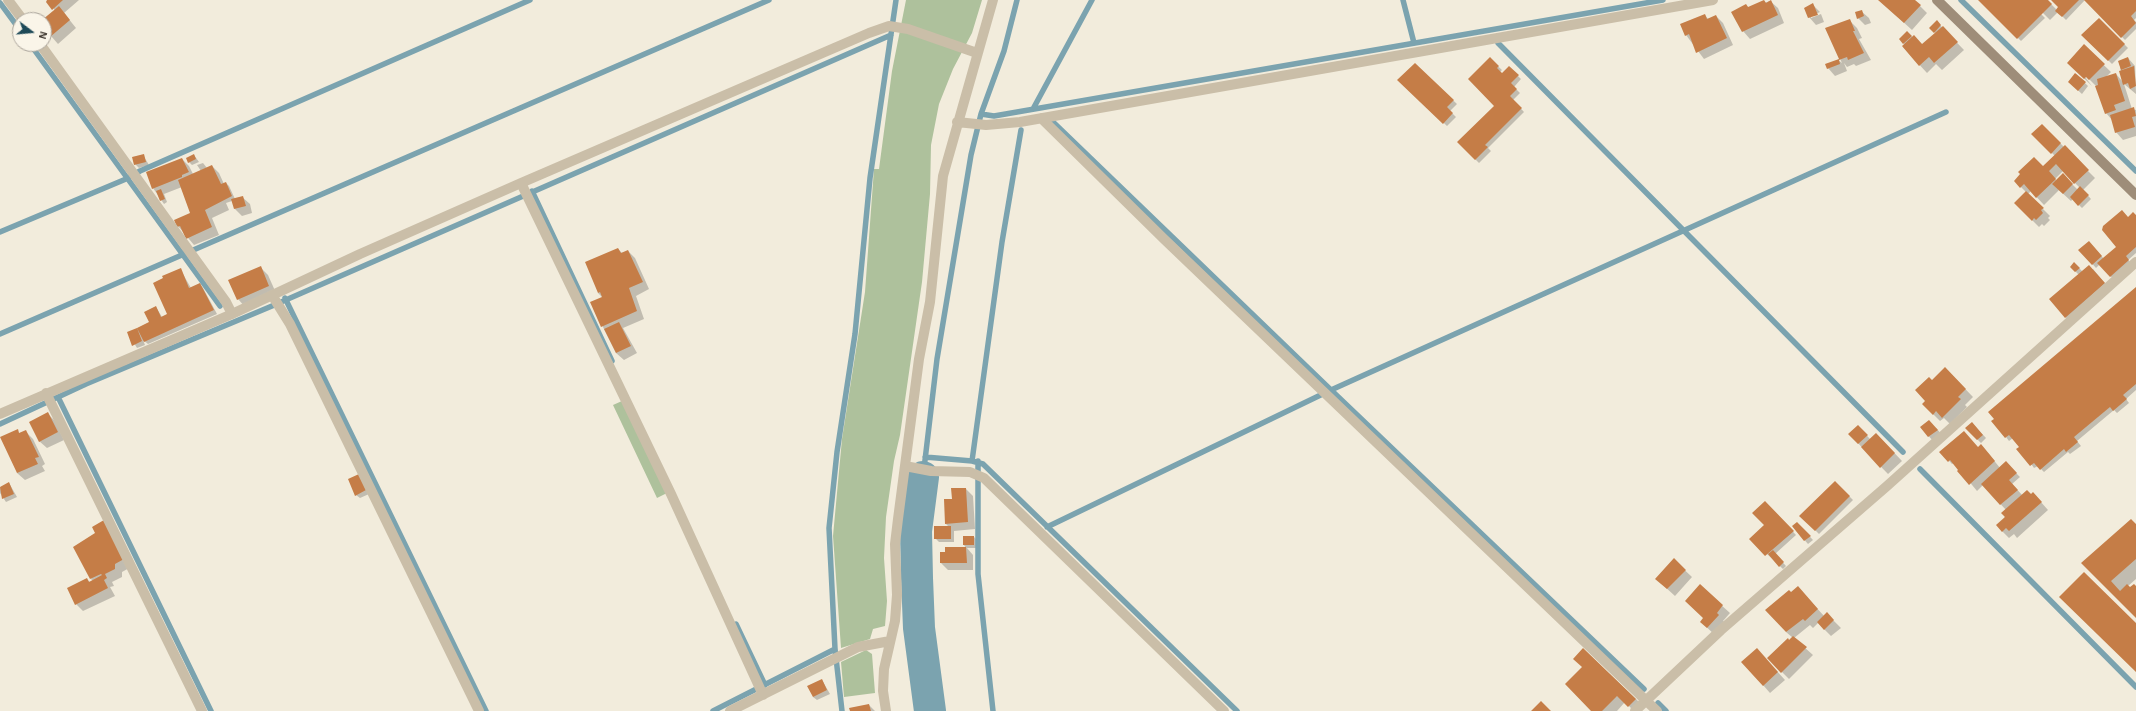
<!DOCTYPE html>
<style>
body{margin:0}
#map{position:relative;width:2136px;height:711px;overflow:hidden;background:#f2ecdc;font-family:"Alegreya Sans",sans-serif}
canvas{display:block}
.north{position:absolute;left:12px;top:12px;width:40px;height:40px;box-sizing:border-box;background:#faf5e9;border:1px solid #aca69c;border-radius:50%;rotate:106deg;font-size:11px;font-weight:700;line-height:16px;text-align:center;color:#373028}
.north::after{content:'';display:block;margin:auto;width:14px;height:18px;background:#1e4a58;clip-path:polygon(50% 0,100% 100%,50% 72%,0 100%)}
</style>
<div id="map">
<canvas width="2136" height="711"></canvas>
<div class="north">N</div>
</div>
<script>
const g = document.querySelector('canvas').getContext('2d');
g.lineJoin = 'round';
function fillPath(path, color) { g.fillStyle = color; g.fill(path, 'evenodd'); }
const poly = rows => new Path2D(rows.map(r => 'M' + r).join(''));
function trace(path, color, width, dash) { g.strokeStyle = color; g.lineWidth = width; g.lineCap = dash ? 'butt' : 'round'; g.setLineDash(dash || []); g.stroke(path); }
fillPath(poly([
 [906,0,982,0,972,33,953,69,939,104,931,145,930,194,922,282,900,435,894,461,886,517,884,558,887,601,885,626,873,629,870,639,841,648,833,536,842,439,865,292,874,169,879,169,892,71],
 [622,401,667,493,657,498,613,405],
 [866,650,872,654,875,693,844,697,841,662]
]), '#aec19c');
fillPath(poly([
 [49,0,79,0,64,13,76,28,58,44,44,28,43,20,55,11],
 [1879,0,1914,0,1927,13,1912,30],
 [1980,0,2027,0,2045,18,2021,41],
 [2030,0,2047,0,2057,10,2060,7,2052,0,2136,0,2136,18,2134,20,2136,22,2136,29,2125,40,2085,0,2066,20,2058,12,2050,20],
 [1770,1,1778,8,1784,23,1750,39,1743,31,1746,5,1749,8],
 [1813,5,1820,12,1811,16,1811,18,1821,14,1824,22,1816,25,1809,17],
 [1861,11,1869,18,1871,23,1865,25,1858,18],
 [1705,15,1708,19,1716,16,1723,23,1733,45,1704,59,1686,35],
 [2099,19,2128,48,2112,64,2083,35],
 [1850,21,1857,28,1862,38,1859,39,1871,60,1856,66,1854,64,1847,67,1844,63,1847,71,1835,76,1828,68,1838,60,1842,63,1826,29],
 [1937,22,1964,50,1942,70,1936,64,1927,73,1903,47,1905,45,1900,39,1907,33,1923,45,1936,34,1931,28],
 [2084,46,2111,72,2106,77,2116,74,2123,82,2119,61,2128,58,2135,66,2136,94,2124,84,2132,109,2136,110,2136,136,2123,140,2116,132,2113,121,2106,113,2096,86,2086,76,2085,77,2092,86,2068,63],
 [1490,59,1502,70,1500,72,1502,74,1509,67,1521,79,1514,87,1520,93,1513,100,1524,112,1488,148,1491,151,1479,163,1458,142,1495,106],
 [1415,64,1457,104,1450,111,1456,117,1447,126,1399,80],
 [2076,74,2088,86,2082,94,2069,82],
 [2042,125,2095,178,2083,190,2091,199,2082,208,2073,199,2071,201,2059,190,2044,205,2031,191,2028,194,2050,216,2048,218,2050,220,2044,226,2042,224,2039,227,2015,203,2026,192,2015,181,2043,167,2055,156,2033,134],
 [2063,171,2080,188,2078,190,2063,175,2057,181,2055,179],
 [143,155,149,165,139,168,135,164],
 [194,155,199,162,192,165,189,162],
 [182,159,189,166,193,174,201,171,197,165,203,163,207,168,212,166,219,173,224,184,226,183,229,186,235,199,242,197,250,204,252,213,242,216,235,209,232,201,226,203,229,210,212,218,219,235,194,245,178,226,192,214,182,187,164,194,167,202,164,204,153,188],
 [2136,216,2136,253,2128,260,2132,264,2114,280,2100,264,2096,268,2080,250,2089,242,2104,259,2118,247,2128,218],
 [618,249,622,253,628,251,635,258,649,289,636,296,644,319,623,328,637,353,624,360,616,353,591,303,603,298,598,293],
 [2074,263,2083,272,2093,269,2108,287,2069,321,2050,299,2079,275,2071,267],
 [260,267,268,275,276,293,245,307,238,299],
 [180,269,191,288,199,284,203,288,217,314,148,344,143,340,145,345,137,348,128,333,150,323,156,307,162,317,168,315,165,278],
 [2136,288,2136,390,2126,399,2129,403,2117,413,2114,410,2077,441,2081,446,2070,454,2068,452,2044,472,2038,466,2034,468,2013,438,2009,441,2006,437],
 [1945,368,1973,397,1965,405,1967,407,1950,424,1944,418,1940,421,1923,404,1927,401,1932,381],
 [48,414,55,421,64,440,47,448,39,441],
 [1972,423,1986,438,1981,443,1966,428],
 [1858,426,1870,439,1883,441,1902,461,1888,474,1849,434],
 [1921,428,1936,428,1944,437,1936,444],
 [17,431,20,434,26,432,33,439,45,464,42,466,45,471,25,480,17,473],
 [1978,448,1988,453,2000,468,2009,466,2020,477,2012,484,2023,496,2040,501,2048,510,2017,538,2014,534,2009,538,2002,531,2006,510,1983,485,1977,491,1954,463,1952,464,1941,452],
 [358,476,369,494,360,498,356,495],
 [1835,482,1853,500,1819,534,1801,516],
 [9,483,17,497,6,502,0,493,0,488],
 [966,489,973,496,975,529,954,531,954,542,939,542,935,538,949,527,946,524,953,500],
 [1765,502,1796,535,1775,554,1786,566,1783,569,1751,539,1765,525],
 [1797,523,1813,540,1808,544,1793,527],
 [2136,525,2136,579,2128,586,2130,588,2136,587,2136,617,2083,563],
 [111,528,131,567,122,572,122,577,112,582,114,586,110,587,115,596,83,611,76,604,86,579,90,582,93,581,91,579],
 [974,537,977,540,977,548,967,548,973,555,973,570,948,570,941,563,946,553,946,548,966,548,964,545],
 [1674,560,1692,577,1675,596,1664,586],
 [1700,586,1730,613,1723,621,1726,623,1715,635,1701,622,1704,618],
 [1791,593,1805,595,1824,616,1827,614,1841,628,1831,636,1818,623,1813,628,1810,625,1794,638,1813,655,1789,679,1768,658,1793,638,1786,632],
 [1583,649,1636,699,1643,706,1634,711,1625,702,1617,711,1593,711,1583,668],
 [1764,657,1785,680,1770,693,1763,685],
 [822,680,830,694,817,700,813,697],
 [869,705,875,711,851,711]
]), '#0003');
trace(poly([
 [1403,0,1414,43],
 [1961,0,2136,171],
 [0,3,20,30],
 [1498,43,1903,452],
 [30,44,220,306],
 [1033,109,1092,0],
 [981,114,994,116,1663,0],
 [1053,122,1331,390,1644,689],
 [532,191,612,361],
 [0,232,126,179,140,171,530,0],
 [285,298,486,711],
 [0,334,769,0],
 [58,397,211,711],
 [0,424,86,384,272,306,891,35],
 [925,457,972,461,983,464,1237,711],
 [972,461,1002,242,1021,130],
 [978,461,978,574,993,711],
 [1920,469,2136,687],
 [923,477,937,359,971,155,981,114,1004,51,1017,0],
 [1047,527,1331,390,1946,112],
 [736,624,765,685],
 [1658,703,1666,711],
 [713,711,835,649],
 [842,711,835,649,829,528,837,452,855,334,870,178,896,0]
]), '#7ba3af', 5.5);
trace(poly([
 [923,477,916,531,917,578,919,628,930,711]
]), '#7ba3af', 32);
fillPath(poly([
 [47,0,63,0,52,10,46,2],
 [1764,0,1766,3,1771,0,1778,15,1742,32,1731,12,1746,4,1748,7],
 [1878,0,1915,0,1921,5,1904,23],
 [1978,0,2048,0,2052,4,2017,39],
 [2051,0,2079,0,2062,17,2055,11,2058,7],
 [2084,0,2136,0,2136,11,2131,16,2136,23,2121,38],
 [1813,3,1818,15,1808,18,1804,8],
 [59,6,70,20,50,37,44,30,44,20,42,20],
 [1862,10,1864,16,1857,19,1855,12],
 [1705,14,1707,19,1716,15,1727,38,1696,53,1689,34,1685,36,1680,24],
 [2099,18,2125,44,2108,61,2081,35],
 [1850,19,1855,31,1853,31,1864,53,1848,60,1847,57,1839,60,1840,64,1827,69,1825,64,1839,59,1825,28],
 [1937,20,1941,25,1934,33,1929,28],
 [1943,26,1958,42,1934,63,1929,57,1919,66,1902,46,1914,35,1922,44],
 [1907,31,1912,36,1903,44,1899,39],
 [2084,44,2105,64,2089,80,2086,77,2084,79,2067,63],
 [1490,57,1499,66,1497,68,1502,73,1509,66,1519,75,1511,83,1517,89,1510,96,1522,108,1485,145,1488,147,1475,160,1457,142,1494,106,1468,79],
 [2128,57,2131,66,2121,70,2118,61],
 [1415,63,1454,100,1447,107,1453,113,1443,124,1397,80],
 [2134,66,2136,86,2130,89,2128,83,2123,85,2119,71],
 [2075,73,2086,82,2078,91,2068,82],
 [2116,73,2125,101,2114,105,2116,110,2105,114,2095,86,2098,85,2097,79],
 [2134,107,2136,116,2132,117,2135,127,2115,133,2110,115],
 [2042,124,2061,143,2051,154,2031,134],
 [2065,145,2089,170,2074,184,2056,164,2049,171,2056,179,2036,198,2024,184,2020,188,2014,181,2020,174,2018,172,2034,157,2043,166],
 [144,154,146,162,134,165,132,157],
 [194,154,196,159,188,163,186,158],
 [182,158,189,172,182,175,182,177,152,189,146,172],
 [212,165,221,184,226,182,232,196,205,210,212,227,186,239,180,226,177,227,174,220,190,213,178,180],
 [2063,173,2073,184,2063,194,2052,184],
 [2080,186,2089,195,2078,206,2070,197],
 [161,189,165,199,160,201,156,191],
 [2026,191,2044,208,2041,210,2043,213,2036,220,2034,218,2032,221,2014,203],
 [243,196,246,206,234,209,231,199],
 [2122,210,2128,217,2133,212,2136,215,2136,247,2126,256,2129,260,2110,277,2097,263,2116,247,2102,230,2103,226],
 [2089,241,2102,256,2092,265,2078,250],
 [618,248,621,253,628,250,643,282,629,288,637,311,601,327,590,302,602,297,600,292,598,293,585,262],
 [2074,262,2080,268,2075,272,2070,267],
 [2089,265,2105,283,2065,318,2049,299],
 [261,266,269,286,237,300,228,280],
 [181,268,189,288,200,283,214,310,144,342,137,328,149,322,144,312,156,306,161,317,167,314,153,283,163,278,162,276],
 [2136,287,2136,384,2123,395,2127,399,2113,411,2110,407,2074,437,2078,442,2066,452,2064,449,2040,470,2034,463,2030,466,2016,449,2019,447,2009,435,2005,438,1991,421,1994,419,1988,412],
 [619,322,631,346,616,353,604,329],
 [137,328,142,341,132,346,127,332],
 [1945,367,1966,389,1958,397,1961,399,1942,418,1936,411,1933,415,1922,404,1925,401,1915,390,1929,377,1932,380],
 [48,412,58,432,39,442,29,422],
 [1929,420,1938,430,1928,437,1920,427],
 [1972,422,1983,435,1977,440,1965,428],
 [1858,425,1868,435,1858,444,1848,434],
 [18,429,19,433,26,430,39,457,35,458,38,464,17,473,0,437],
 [1964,431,1978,447,1981,444,1995,461,1969,485,1957,471,1958,470,1950,460,1948,462,1939,452],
 [1876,433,1895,453,1880,468,1861,447],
 [2006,461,2017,473,2009,480,2018,490,2000,505,1981,484],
 [359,474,366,490,355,496,348,479],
 [1835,481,1850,496,1815,531,1799,516],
 [9,482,14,494,2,499,0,487],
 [951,488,966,488,968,522,945,524,944,499,952,499],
 [2027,490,2031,494,2033,492,2042,502,2009,531,2006,528,2002,532,1996,525,2005,517,2001,513],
 [1765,501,1794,531,1765,556,1749,539,1764,525,1752,513],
 [2131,519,2136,524,2136,559,2111,581,2120,591,2127,584,2130,587,2134,584,2136,586,2136,618,2081,563],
 [104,520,124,559,115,564,115,569,105,574,107,578,104,580,108,588,75,605,67,588,87,578,89,582,102,575,101,574,90,579,73,547,95,533,92,527],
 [1797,522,1811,536,1804,541,1792,526],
 [934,526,951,526,951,539,934,539],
 [963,536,974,536,974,545,963,545],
 [945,547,966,547,967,563,940,563,940,552,945,552],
 [1773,550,1784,562,1779,567,1768,554],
 [1674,558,1686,570,1667,589,1655,579],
 [2084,572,2136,623,2136,672,2059,597],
 [1700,584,1723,605,1717,613,1719,615,1707,628,1700,622,1703,618,1685,601],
 [1798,586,1818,609,1805,621,1803,619,1786,632,1765,610,1789,590,1791,592],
 [1827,612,1834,620,1824,630,1817,622],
 [1793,636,1807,647,1781,673,1767,658,1788,638,1789,640],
 [1583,648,1636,699,1628,707,1617,696,1602,711,1591,711,1565,684,1582,667,1573,659],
 [1757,648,1778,672,1763,686,1741,662],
 [822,679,827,690,813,697,807,686],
 [1541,701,1551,711,1531,711],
 [869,704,871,711,850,711,849,708]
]), '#c57d47');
trace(poly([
 [8,0,23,20],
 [40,44,226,302,232,314],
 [1041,118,1165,240,1657,711],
 [957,122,986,125,1020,122,1713,0],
 [521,183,671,494,763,695],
 [272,295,290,324,479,711],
 [46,393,202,711],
 [0,414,232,314,360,254,521,183,869,33,889,26,908,29,977,53],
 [905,466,931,471,970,472,984,478,1224,711],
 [730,711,858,647,890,641],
 [886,711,883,691,884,669,895,621,897,595,895,544,898,519,919,359,930,302,943,176,993,0],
 [1635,711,1721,630,1887,486,2136,262]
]), '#cabea8', 10);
trace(poly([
 [1937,0,2136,195]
]), '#9e8d79', 10);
</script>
